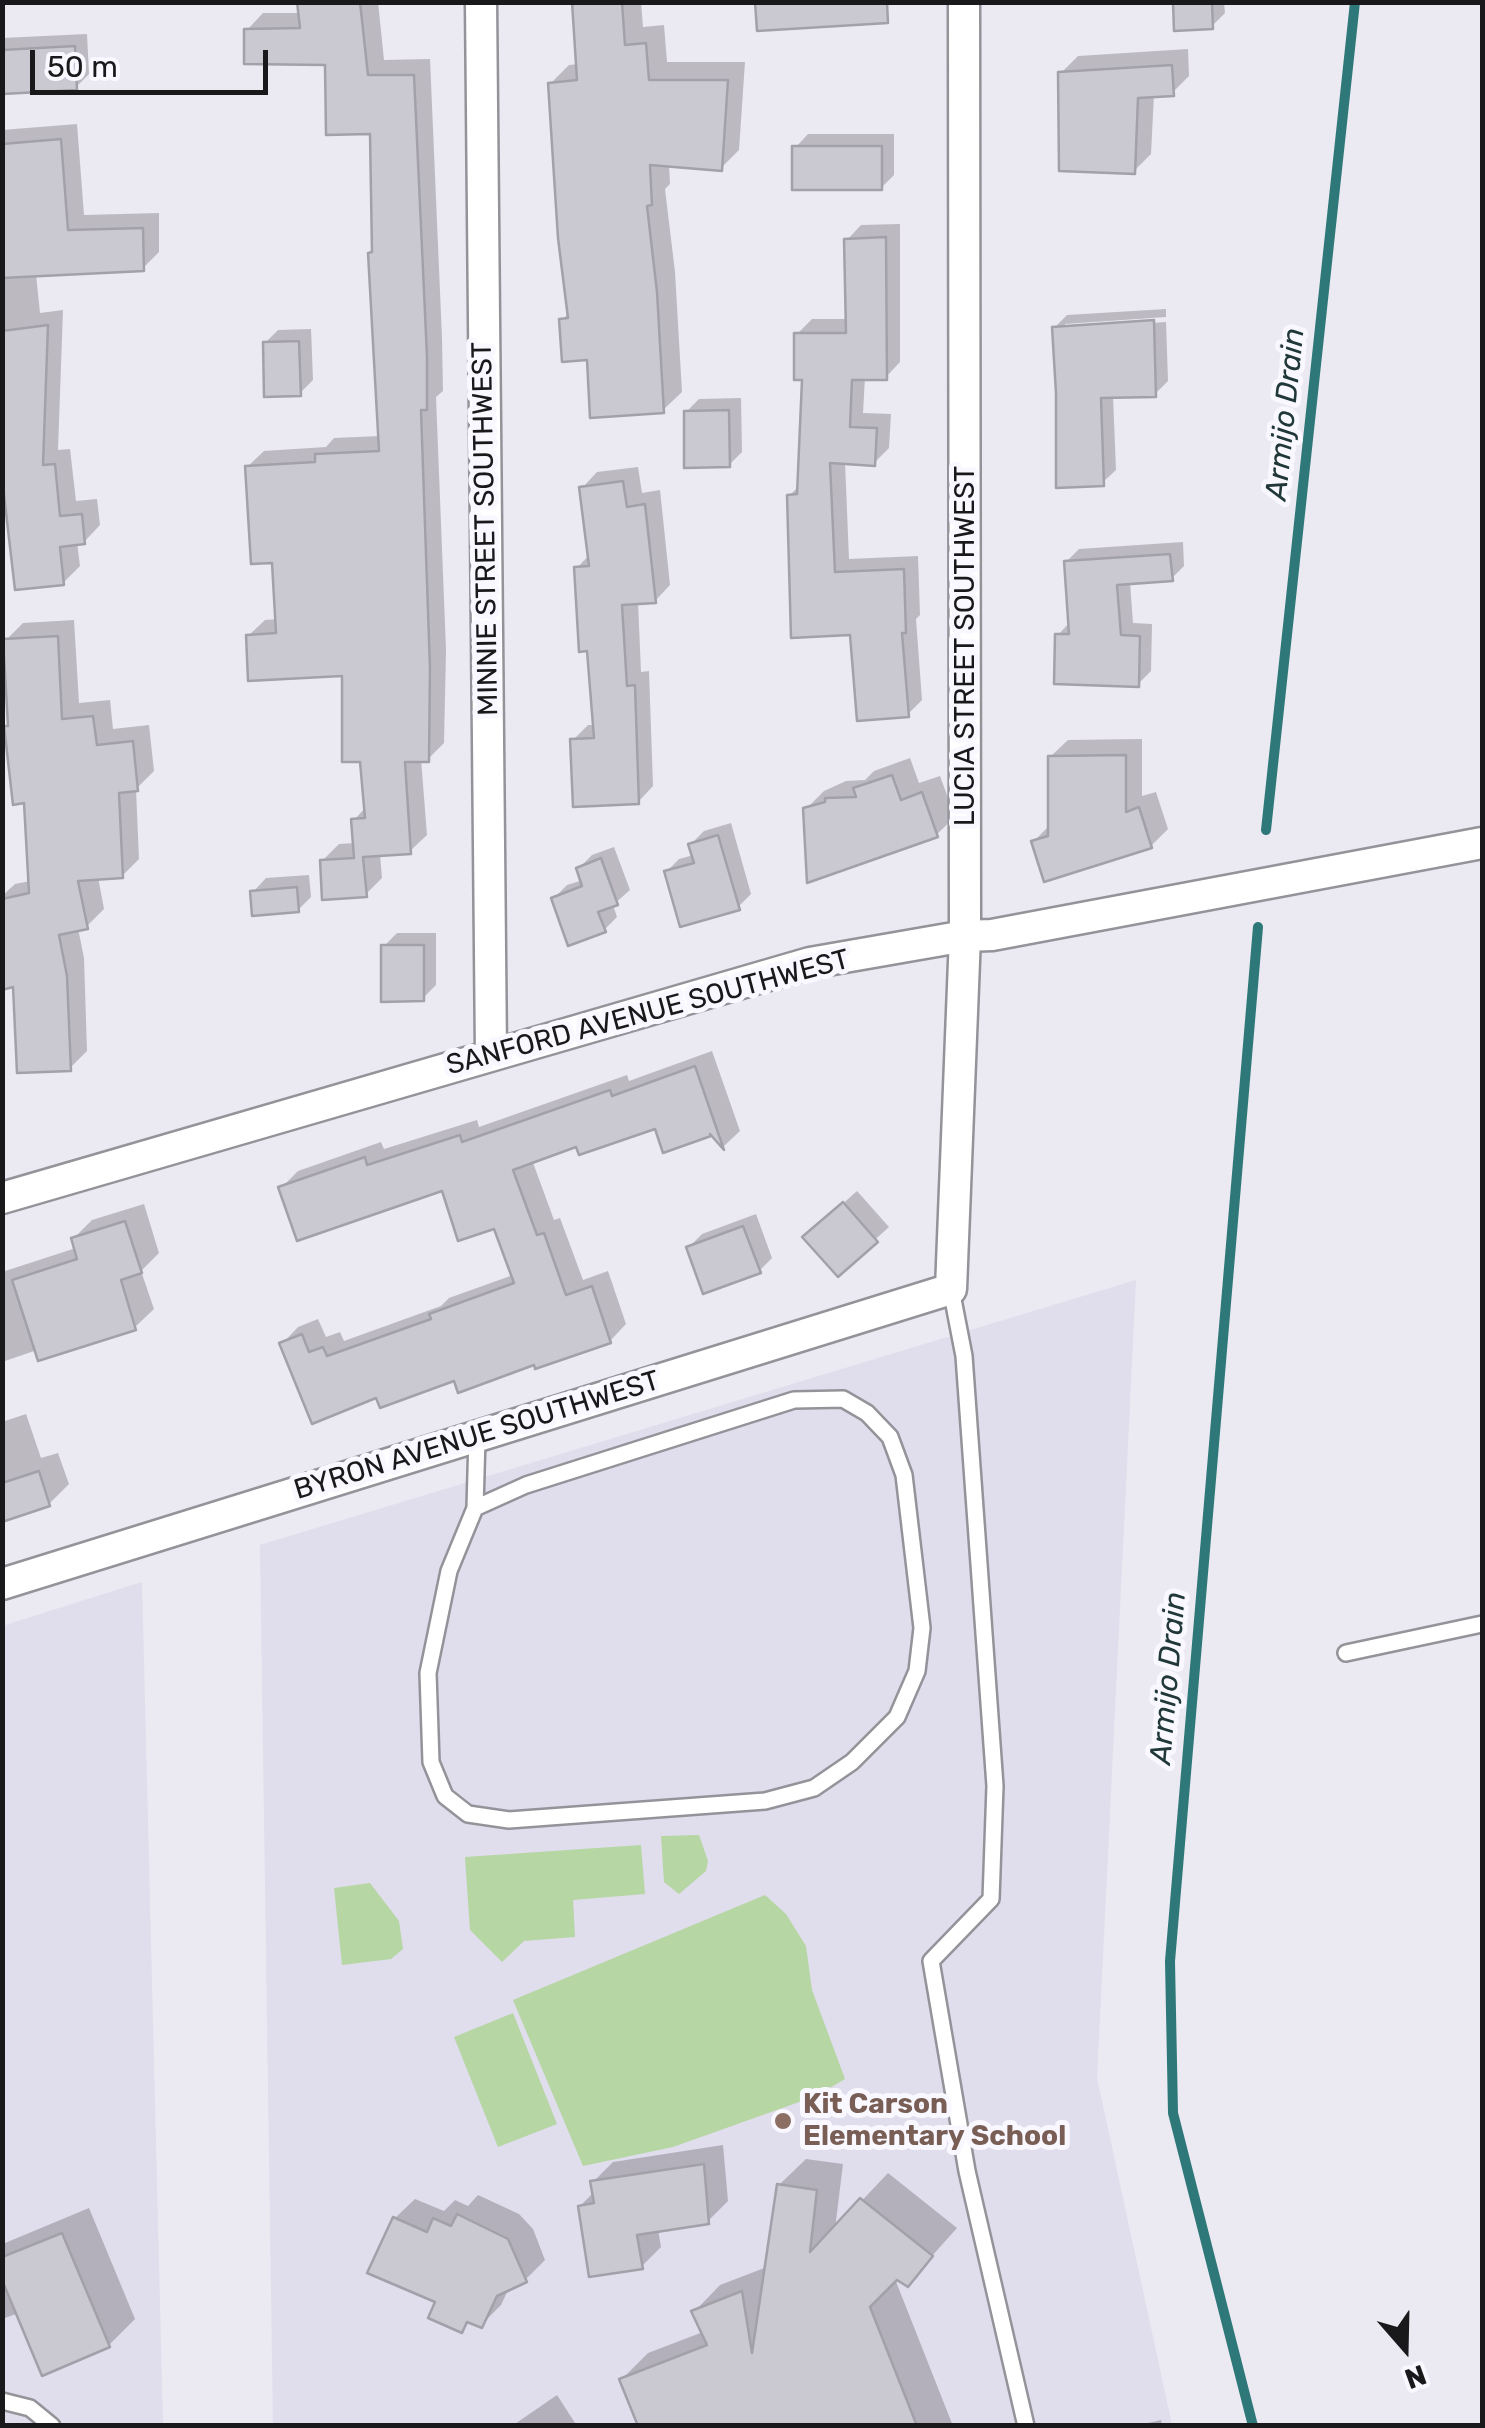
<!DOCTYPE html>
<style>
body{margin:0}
#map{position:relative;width:1485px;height:2428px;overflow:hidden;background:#ebe9f1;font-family:Rubik,sans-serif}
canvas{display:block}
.frame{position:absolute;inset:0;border:5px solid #19191b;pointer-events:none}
.north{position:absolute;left:1355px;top:2298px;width:100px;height:100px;-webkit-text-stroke:8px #f9f7ff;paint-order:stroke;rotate:160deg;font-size:28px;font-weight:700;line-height:40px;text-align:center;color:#19191b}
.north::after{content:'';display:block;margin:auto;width:35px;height:45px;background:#19191b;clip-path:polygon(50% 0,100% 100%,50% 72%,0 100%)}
.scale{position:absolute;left:30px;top:50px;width:238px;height:45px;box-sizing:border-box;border:5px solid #19191b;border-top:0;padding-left:12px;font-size:30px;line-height:35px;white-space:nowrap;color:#19191b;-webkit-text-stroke:8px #f9f7ff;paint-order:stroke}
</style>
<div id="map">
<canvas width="1485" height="2428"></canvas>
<div class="frame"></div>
<div class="north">N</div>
<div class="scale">50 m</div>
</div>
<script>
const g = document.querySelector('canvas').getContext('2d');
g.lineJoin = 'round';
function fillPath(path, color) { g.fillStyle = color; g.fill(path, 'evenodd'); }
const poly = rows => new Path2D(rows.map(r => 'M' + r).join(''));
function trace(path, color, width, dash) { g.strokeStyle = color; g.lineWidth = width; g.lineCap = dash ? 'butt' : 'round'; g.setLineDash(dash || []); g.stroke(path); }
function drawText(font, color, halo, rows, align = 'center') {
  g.font = font + ' Rubik,sans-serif'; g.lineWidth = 10; g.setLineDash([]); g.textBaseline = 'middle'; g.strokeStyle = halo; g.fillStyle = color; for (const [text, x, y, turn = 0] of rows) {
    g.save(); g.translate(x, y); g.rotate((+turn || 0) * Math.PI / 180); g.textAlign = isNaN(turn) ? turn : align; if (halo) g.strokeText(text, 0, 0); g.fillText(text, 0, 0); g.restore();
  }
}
fillPath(poly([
 [1136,1280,1097,2078,1172,2425,273,2425,260,1545],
 [142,1582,163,2425,3,2425,2,1626]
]), '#e0ddec');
fillPath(poly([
 [699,1835,708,1861,706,1871,679,1894,664,1882,661,1836],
 [641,1845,645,1894,573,1900,575,1937,524,1941,502,1962,470,1930,465,1857],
 [370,1883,399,1921,403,1949,391,1959,342,1965,334,1888],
 [765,1895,786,1914,806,1946,812,1990,845,2079,816,2096,673,2147,583,2166,513,2000],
 [513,2013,557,2124,498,2147,454,2037]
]), '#b6d6a3');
fillPath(poly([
 [299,2,378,2,384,60,430,59,442,338,443,391,436,397,446,650,444,743,428,759,421,759,427,835,410,851,380,854,382,878,366,894,322,861,339,844,356,843,354,820,366,807,362,760,345,673,248,636,265,620,278,619,274,560,247,467,264,451,326,447,334,438,380,436,372,131,327,62,247,30,263,13,300,13],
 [574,2,641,2,643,27,664,25,667,62,745,62,739,150,721,168,669,164,670,184,665,189,675,272,682,392,663,410,589,357,562,320,570,312,550,84,569,65,579,64],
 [1175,2,1224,2,1225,13,1212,26],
 [87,34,89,74,76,87,2,91,2,38],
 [1188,49,1189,76,1172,93,1154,94,1151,154,1134,171,1061,73,1078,56],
 [77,124,84,215,159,213,159,252,143,268,36,274,40,313,63,310,58,450,70,449,76,501,97,499,100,525,84,542,77,542,80,566,63,583,2,455,2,130],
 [808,134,894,134,894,175,881,188,795,148],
 [900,224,900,362,886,377,865,377,863,413,891,414,889,448,874,463,845,462,849,559,918,556,920,615,916,619,922,700,907,715,852,633,789,496,800,485,805,377,797,334,812,319,848,319,847,240,861,225],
 [1166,309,1166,317,1065,324,1065,329,1166,322,1168,381,1155,394,1113,396,1116,470,1102,483,1059,393,1054,328,1067,315],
 [311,329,313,380,300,393,265,343,278,330],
 [741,398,742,452,729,465,686,412,699,399],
 [638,467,642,493,660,490,670,585,655,601,638,602,641,672,649,671,653,786,638,802,573,740,588,725,595,725,589,648,577,568,590,554,582,488,597,472],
 [1183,542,1184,566,1171,579,1130,582,1133,623,1152,624,1151,671,1138,684,1058,635,1070,622,1066,562,1079,549],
 [74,620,79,703,110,700,113,729,149,725,154,771,136,789,139,859,122,876,98,877,104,909,87,926,78,928,84,958,87,1051,70,1068,16,984,2,924,2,896,15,884,30,881,26,801,7,727,10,724,6,640,23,623],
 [1142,739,1142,796,1156,792,1168,829,1151,846,1033,842,1050,825,1050,757,1068,740],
 [910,758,919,783,940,776,955,817,936,835,806,809,824,791,846,781,865,780,874,771],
 [731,823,751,894,738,907,666,872,679,859,694,855,691,844,704,831],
 [614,847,630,890,613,905,617,917,604,930,554,898,567,885,583,880,579,868,592,855],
 [309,875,311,897,298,910,253,892,266,878],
 [397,933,436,933,436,985,423,998,384,946],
 [712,1051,740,1131,724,1146,712,1132,656,1126,578,1144,532,1160,554,1220,560,1218,583,1280,608,1271,626,1324,610,1341,535,1362,378,1395,282,1344,298,1327,318,1319,326,1337,340,1332,344,1341,441,1306,449,1298,513,1275,495,1226,444,1188,281,1188,298,1171,381,1142,384,1149,477,1120,479,1127,627,1075,629,1081],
 [857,1191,889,1227,838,1273,819,1225],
 [144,1204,159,1253,141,1271,154,1309,135,1327,37,1350,2,1362,2,1272,76,1248,73,1239,92,1220],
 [756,1214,772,1258,759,1271,689,1247,702,1234],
 [26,1414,41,1458,58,1453,69,1484,49,1504,2,1519,2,1422],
 [723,2145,728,2201,708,2221,658,2229,661,2247,641,2267,580,2206,594,2192,593,2182,613,2162],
 [806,2159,843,2164,835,2229,888,2173,957,2228,907,2284,893,2274,953,2426,640,2426,622,2379,648,2353,703,2332,694,2312,720,2285,767,2267,779,2185],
 [478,2195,519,2214,533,2229,545,2260,525,2280,509,2288,501,2305,481,2325,470,2321,461,2330,438,2301,395,2218,415,2199,444,2211,455,2200,468,2206],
 [89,2208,135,2319,109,2345,19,2313,2,2319,2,2237,5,2243],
 [557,2395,577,2426,512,2426],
 [1161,2420,1162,2426,1138,2426,1139,2425]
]), '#0003');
trace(poly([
 [1266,830,1355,2],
 [1253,2426,1173,2113,1170,1961,1258,927]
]), '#2f7879', 10);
const building = poly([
 [297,2,360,2,368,75,414,75,427,356,427,410,421,410,430,668,429,762,405,762,411,854,363,857,367,897,322,900,320,860,354,858,351,819,365,818,360,762,342,762,342,676,248,681,246,635,276,633,272,563,251,564,245,466,315,462,315,454,379,451,368,253,372,252,370,134,326,135,325,65,244,64,244,29,300,28,297,2],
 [572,2,622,2,625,45,646,43,649,80,728,80,722,171,650,165,652,205,647,206,657,292,664,413,590,418,587,360,562,362,559,319,568,318,558,238,548,83,577,80,572,2],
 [755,2,887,2,888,23,757,31,755,2],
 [1173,2,1212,2,1213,29,1174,31,1173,2],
 [75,46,77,90,2,94,2,50,75,46],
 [1172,65,1174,96,1138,98,1135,174,1059,171,1058,72,1172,65],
 [61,139,68,230,143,228,144,271,2,278,2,144,61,139],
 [792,146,882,146,882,190,792,190,792,146],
 [886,237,887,380,852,380,850,427,877,428,875,466,830,463,835,572,904,569,906,633,902,633,909,717,857,721,850,635,791,638,787,495,797,494,802,380,794,380,794,333,846,333,844,239,886,237],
 [1154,320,1156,397,1101,398,1104,486,1056,488,1056,393,1052,327,1154,320],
 [48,325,43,465,55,464,60,516,82,514,85,544,60,547,64,585,15,590,2,478,2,331,48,325],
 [299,341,301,396,264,397,263,342,299,341],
 [729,410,730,467,684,468,684,411,729,410],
 [623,481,627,507,645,504,656,603,622,605,627,686,635,685,639,804,573,807,570,739,594,738,587,651,579,652,574,567,589,566,579,487,623,481],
 [1170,554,1173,581,1117,585,1121,635,1140,636,1139,687,1054,684,1055,634,1069,634,1064,561,1170,554],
 [58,636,62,719,93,716,97,745,133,741,138,791,119,793,123,878,78,881,88,929,59,935,67,976,71,1071,17,1073,13,987,2,990,2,899,29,893,24,803,13,805,4,726,8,726,3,639,58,636],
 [1126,755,1126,812,1139,807,1152,848,1044,882,1031,841,1048,836,1048,756,1126,755],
 [892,775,901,800,922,792,938,837,807,883,803,808,825,802,825,798,856,797,853,788,892,775],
 [718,835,740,910,680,927,664,871,694,863,688,844,718,835],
 [601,858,618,905,598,912,606,932,568,946,551,898,582,886,576,868,601,858],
 [297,887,299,912,252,916,250,891,297,887],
 [381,945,424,945,424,1001,381,1002,381,945],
 [695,1066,724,1150,710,1134,711,1136,663,1153,655,1129,579,1155,576,1147,513,1170,537,1235,544,1233,566,1295,592,1286,611,1343,535,1369,534,1365,458,1393,454,1381,380,1408,376,1398,312,1424,279,1343,302,1334,309,1352,323,1347,327,1356,431,1319,429,1314,514,1283,494,1229,458,1241,442,1191,297,1241,278,1187,365,1157,367,1165,460,1135,462,1142,610,1090,612,1096,695,1066],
 [843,1202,878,1242,838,1277,802,1237,843,1202],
 [125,1221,142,1273,121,1280,136,1330,38,1361,12,1280,77,1259,71,1238,125,1221],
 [743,1226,761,1273,703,1294,686,1247,743,1226],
 [39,1471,50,1506,2,1522,2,1483,39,1471],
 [704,2164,709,2224,637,2235,643,2269,589,2277,578,2206,594,2203,590,2181,704,2164],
 [777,2184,817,2190,810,2252,860,2198,933,2256,908,2287,897,2280,870,2307,917,2426,638,2426,619,2379,707,2345,691,2311,742,2291,752,2353,777,2184],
 [457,2214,508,2239,527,2282,497,2296,482,2328,467,2322,462,2333,428,2318,435,2302,367,2273,393,2217,427,2232,433,2218,451,2226,457,2214],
 [62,2233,110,2347,42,2376,2,2280,2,2257,62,2233]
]);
fillPath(building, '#cac9d1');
trace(building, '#a2a1a9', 2.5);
const service = poly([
 [951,1289,964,1356,995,1786,991,1899,931,1961,967,2171,1026,2426],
 [475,1508,526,1485,794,1400,843,1399,867,1413,890,1437,904,1475,922,1628,917,1671,897,1717,852,1762,814,1788,765,1801,509,1820,468,1814,445,1796,431,1762,428,1673,449,1571,475,1508,477,1437],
 [1346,1653,1482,1624],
 [2,2401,30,2408,52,2426]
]);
const minor = poly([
 [481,2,491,1055],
 [2,1198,810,963,965,936,992,935,1482,843],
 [2,1584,951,1289,965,936,964,2]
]);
trace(service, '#94939a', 20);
trace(minor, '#94939a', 35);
trace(service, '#fff', 15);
trace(minor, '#fff', 30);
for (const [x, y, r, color] of [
 [783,2121,10,"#8d6e63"]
]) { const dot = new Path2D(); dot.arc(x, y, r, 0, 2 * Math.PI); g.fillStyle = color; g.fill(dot); trace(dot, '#f9f7ff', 4); }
drawText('28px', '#19191b', '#f9f7ff', [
 ["MINNIE STREET SOUTHWEST",486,529,-91],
 ["LUCIA STREET SOUTHWEST",966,646,-90],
 ["SANFORD AVENUE SOUTHWEST",648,1013,-15],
 ["BYRON AVENUE SOUTHWEST",477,1436,-17]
]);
drawText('bold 28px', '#785e54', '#f9f7ff', [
 ["Kit Carson",803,2105],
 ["Elementary School",803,2137]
], 'left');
drawText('italic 30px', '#213838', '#f9f7ff', [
 ["Armijo Drain",1286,414,-84],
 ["Armijo Drain",1169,1678,-85]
]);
</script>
